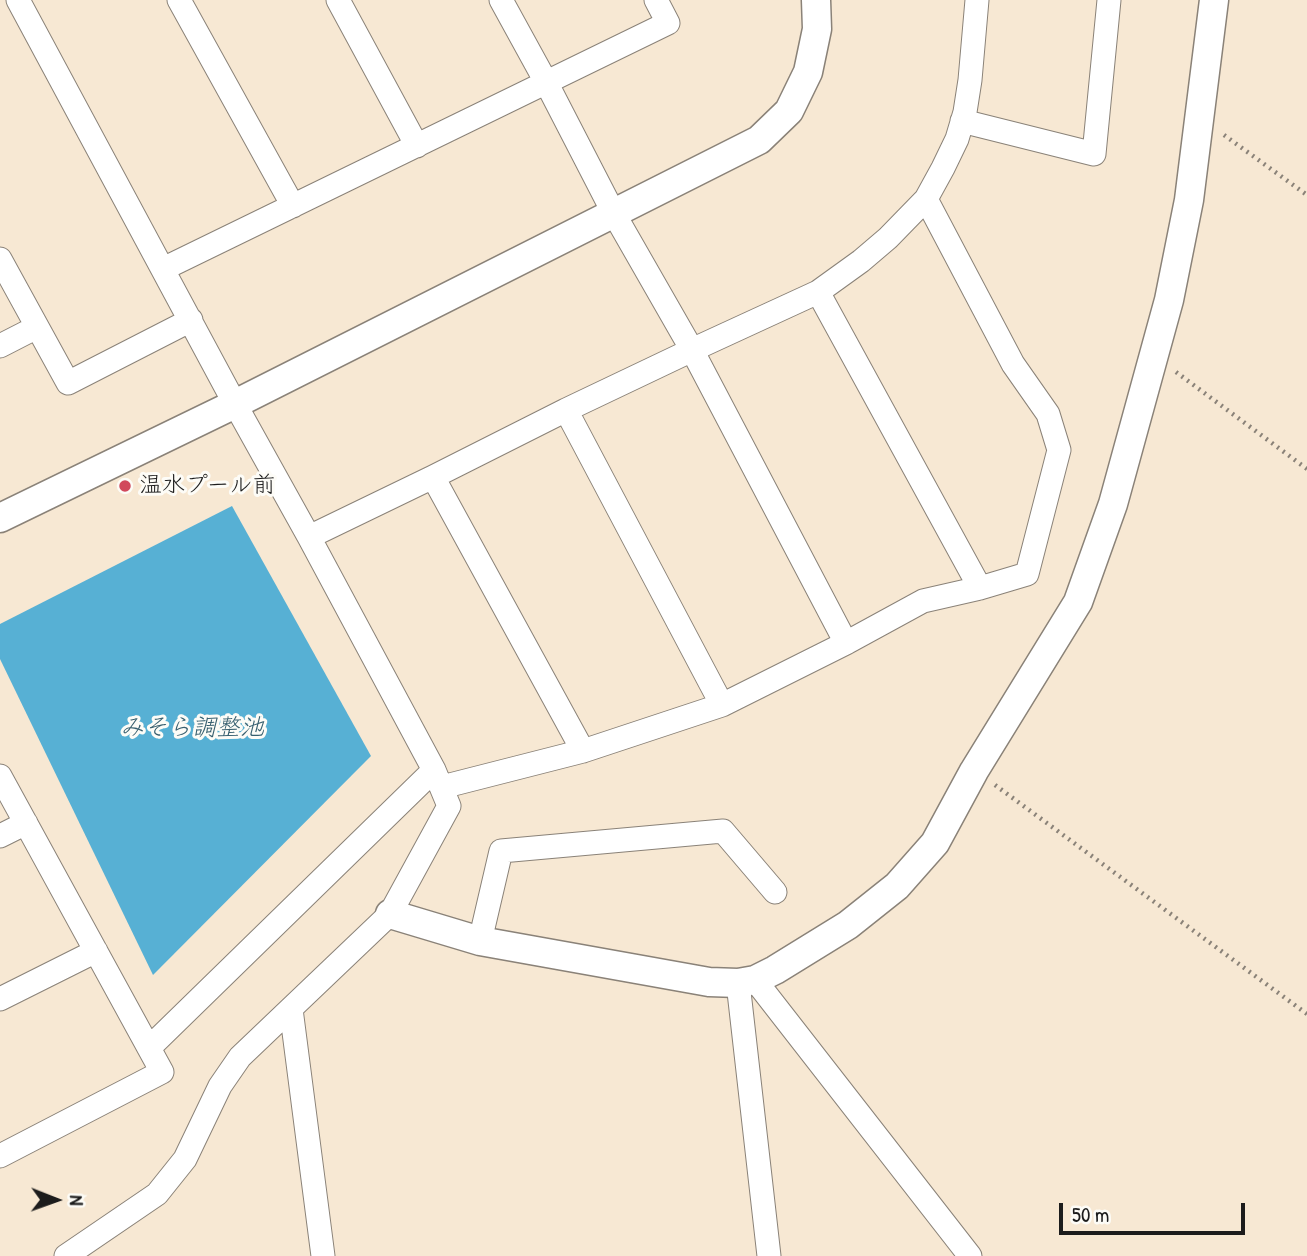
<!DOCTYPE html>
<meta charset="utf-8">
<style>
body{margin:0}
#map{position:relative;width:1307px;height:1256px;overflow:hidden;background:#f7e8d3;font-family:"Patrick Hand",sans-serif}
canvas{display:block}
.north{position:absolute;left:21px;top:1165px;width:70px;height:70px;-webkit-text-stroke:5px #fdfcf7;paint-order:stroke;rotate:91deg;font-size:19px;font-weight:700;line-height:28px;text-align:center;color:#1c1c1c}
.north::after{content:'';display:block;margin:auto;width:24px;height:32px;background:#1c1c1c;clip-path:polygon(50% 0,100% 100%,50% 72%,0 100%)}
.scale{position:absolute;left:1059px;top:1203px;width:186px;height:32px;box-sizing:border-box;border:4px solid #1c1c1c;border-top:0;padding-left:9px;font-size:21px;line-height:24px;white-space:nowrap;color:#1c1c1c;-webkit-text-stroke:5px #fdfcf7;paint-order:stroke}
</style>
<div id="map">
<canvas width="1307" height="1256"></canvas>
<div class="north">N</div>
<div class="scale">50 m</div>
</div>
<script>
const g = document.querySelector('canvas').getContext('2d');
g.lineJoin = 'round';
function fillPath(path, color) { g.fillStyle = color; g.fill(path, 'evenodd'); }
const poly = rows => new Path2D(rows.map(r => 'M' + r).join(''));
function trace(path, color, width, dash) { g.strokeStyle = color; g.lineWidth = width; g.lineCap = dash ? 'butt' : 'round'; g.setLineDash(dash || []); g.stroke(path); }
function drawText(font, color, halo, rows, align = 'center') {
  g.font = font + ' "Patrick Hand","Klee One",sans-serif'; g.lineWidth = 6; g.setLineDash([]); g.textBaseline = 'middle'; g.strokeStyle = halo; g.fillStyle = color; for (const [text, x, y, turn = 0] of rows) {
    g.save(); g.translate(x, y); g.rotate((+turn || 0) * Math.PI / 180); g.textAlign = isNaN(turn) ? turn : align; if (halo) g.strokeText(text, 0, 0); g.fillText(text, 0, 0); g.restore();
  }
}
fillPath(poly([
 [232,506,371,756,153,975,0,659,0,624]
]), '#57b0d4');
const minor = poly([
 [18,0,235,404,309,537,434,770,449,806,390,914,240,1057,220,1086,185,1159,157,1194,66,1256],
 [179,0,293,206],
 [338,0,417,146],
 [501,0,546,82,613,212,692,350,846,643,923,601,980,588,1027,574,1059,450,1048,414,1013,364,926,199],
 [962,121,1094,154,1109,0],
 [0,259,68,383,191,320],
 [163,269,668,23,656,0],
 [818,292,980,588],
 [0,346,37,327],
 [566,410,722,705],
 [433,477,583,751],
 [309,537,433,477,566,410,692,350,818,292,861,261,888,238,926,199,943,168,957,139,965,112,970,80,977,0],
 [0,776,162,1072,0,1156],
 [442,787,583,751,722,705,846,643],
 [0,836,26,823],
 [480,941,501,851,723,831,775,892],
 [755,980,970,1256],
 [738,983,769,1256],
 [0,999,96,951],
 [291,1009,323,1256],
 [149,1048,434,770]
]);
const tertiary = poly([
 [0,518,235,404,759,140,789,111,808,72,817,29,816,0],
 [390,914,480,941,709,982,738,983,755,980,775,970,848,925,897,886,935,843,974,771,1078,602,1113,504,1169,300,1189,200,1214,0]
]);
trace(minor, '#8a8278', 25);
trace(tertiary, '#8a8278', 31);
trace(poly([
 [1224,135,1307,195],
 [1176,372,1307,469],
 [995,785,1307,1014]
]), '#8a8278', 4.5, [2, 5]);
trace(minor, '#fff', 23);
trace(tertiary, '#fff', 28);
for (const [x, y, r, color] of [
 [125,486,7,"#d1495b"]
]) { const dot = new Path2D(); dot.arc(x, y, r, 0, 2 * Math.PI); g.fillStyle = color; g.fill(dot); trace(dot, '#fdfcf7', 2.5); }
drawText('23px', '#1c1c1c', '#fdfcf7', [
 ["温水プール前",139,486]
], 'left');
drawText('italic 24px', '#375f6f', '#fdfcf7', [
 ["みそら調整池",192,729]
]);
</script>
